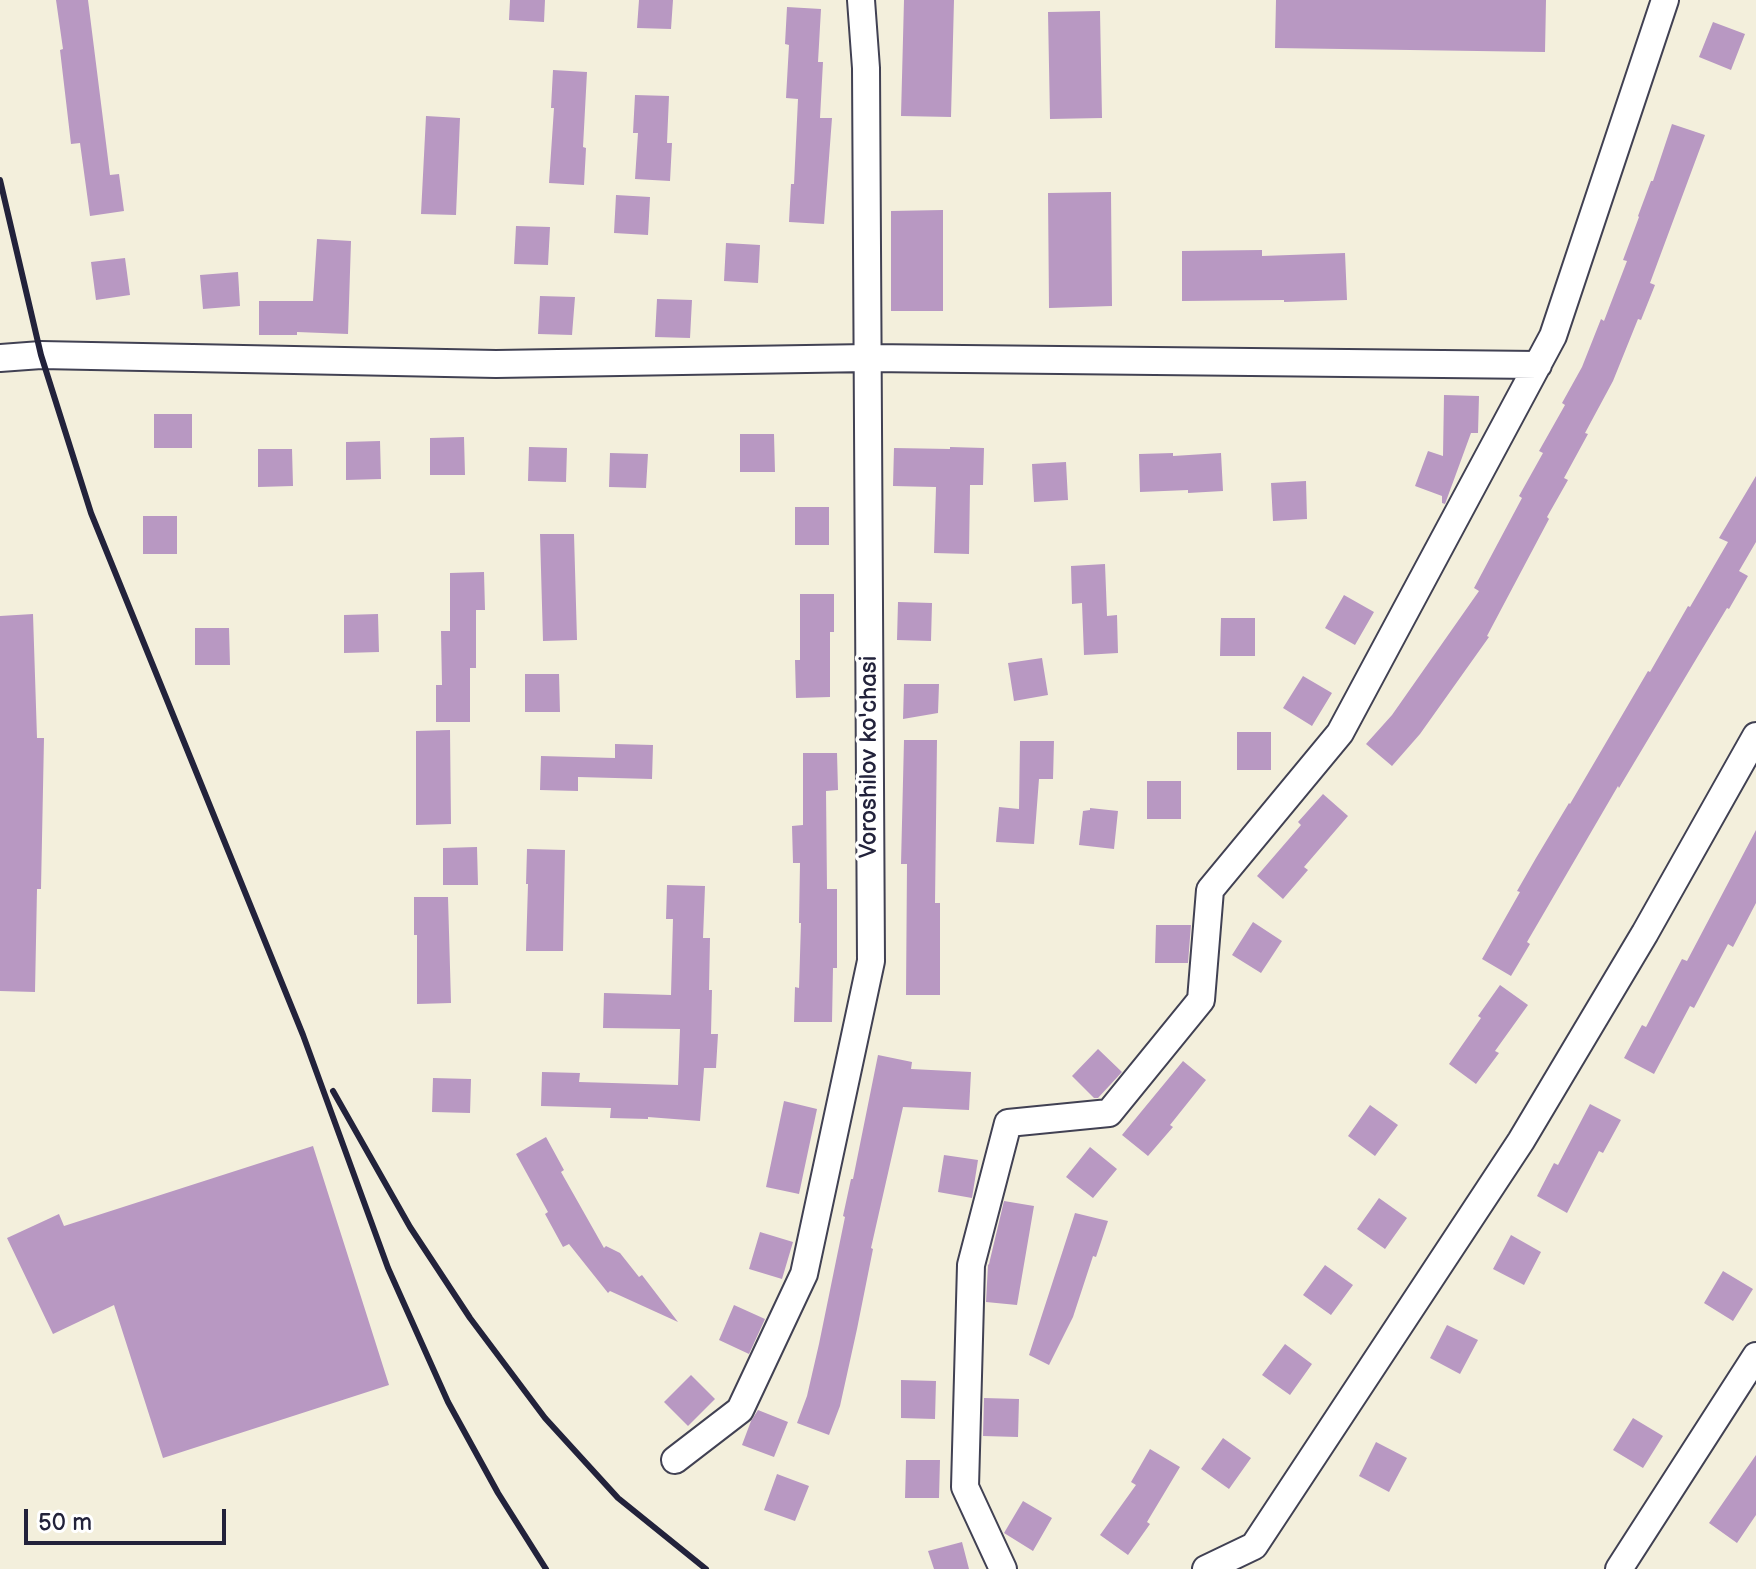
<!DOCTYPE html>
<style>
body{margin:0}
#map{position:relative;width:1756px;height:1569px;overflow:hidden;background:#f3efdc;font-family:"Balsamiq Sans",sans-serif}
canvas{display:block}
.scale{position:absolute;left:24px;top:1509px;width:202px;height:36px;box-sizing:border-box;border:4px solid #22223b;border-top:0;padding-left:10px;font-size:24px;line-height:28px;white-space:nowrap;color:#22223b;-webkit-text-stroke:6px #fff;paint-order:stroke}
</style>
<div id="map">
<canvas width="1756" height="1569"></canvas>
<div class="scale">50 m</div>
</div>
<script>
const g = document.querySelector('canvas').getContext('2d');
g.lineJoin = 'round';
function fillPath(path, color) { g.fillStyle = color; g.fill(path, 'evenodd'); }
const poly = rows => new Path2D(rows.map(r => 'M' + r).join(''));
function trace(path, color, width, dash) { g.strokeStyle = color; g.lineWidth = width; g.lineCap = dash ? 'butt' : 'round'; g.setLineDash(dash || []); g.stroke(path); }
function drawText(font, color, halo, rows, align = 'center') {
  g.font = font + ' "Balsamiq Sans",sans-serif'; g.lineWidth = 7; g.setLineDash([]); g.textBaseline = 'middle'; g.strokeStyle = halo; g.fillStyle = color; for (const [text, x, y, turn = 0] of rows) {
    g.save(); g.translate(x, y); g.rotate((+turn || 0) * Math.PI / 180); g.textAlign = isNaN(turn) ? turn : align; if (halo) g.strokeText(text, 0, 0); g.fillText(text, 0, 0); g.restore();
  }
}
fillPath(poly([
 [56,0,88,0,110,175,119,174,124,211,90,216,80,143,71,144,60,50,63,49],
 [510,0,545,0,544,22,509,20],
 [639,0,673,0,671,29,637,28],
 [904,0,954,0,951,117,901,116],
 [1276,0,1546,0,1545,52,1275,48],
 [787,7,821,9,818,62,823,62,820,118,832,118,824,224,789,222,791,184,794,184,798,99,786,98,789,45,785,44],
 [1100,11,1102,118,1050,119,1048,12],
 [1713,22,1745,34,1731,70,1699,57],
 [553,70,587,72,583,147,586,148,584,185,549,183,554,108,551,108],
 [635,95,669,96,667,143,672,143,670,181,635,179,638,133,633,133],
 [426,116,460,118,456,215,421,214],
 [1672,124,1705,135,1650,283,1655,285,1641,320,1638,319,1613,381,1585,433,1588,434,1564,478,1568,480,1547,517,1549,519,1487,636,1489,637,1420,734,1392,766,1366,744,1392,715,1479,591,1474,588,1522,498,1519,496,1543,453,1539,451,1565,405,1562,403,1582,367,1601,319,1604,321,1627,261,1623,260,1639,217,1638,216,1651,181,1653,181],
 [1111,192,1112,306,1049,308,1048,193],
 [616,195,650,197,648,235,614,233],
 [943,210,943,311,891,311,891,211],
 [516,226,550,227,548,265,514,264],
 [317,239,351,241,348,334,297,332,297,335,259,335,259,301,313,301],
 [726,243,760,245,758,283,724,281],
 [1262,250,1262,256,1345,253,1347,300,1284,302,1284,300,1182,301,1182,251],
 [125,258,130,295,96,300,91,262],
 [238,272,240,306,203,309,200,275],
 [540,296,575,297,572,335,538,334],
 [657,299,692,300,690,338,655,337],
 [1444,395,1479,396,1478,433,1471,433,1445,504,1442,503,1442,496,1415,486,1428,451,1443,456],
 [154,414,192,414,192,448,154,448],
 [740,434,774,434,775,472,740,472],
 [464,437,465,475,430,475,430,438],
 [380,441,381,479,346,480,346,442],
 [529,447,567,448,566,482,528,481],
 [950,447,984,448,983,485,970,485,969,554,934,553,936,487,893,486,894,448,950,449],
 [258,449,292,449,293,486,258,487],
 [610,453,648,454,646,488,609,487],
 [1173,453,1173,456,1221,453,1223,491,1188,493,1188,490,1140,492,1139,454],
 [1066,462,1068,500,1034,502,1032,464],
 [1756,476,1756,542,1739,571,1748,576,1729,609,1727,608,1698,656,1619,788,1618,786,1527,942,1530,944,1511,976,1482,959,1520,892,1517,891,1536,858,1569,803,1570,804,1648,671,1650,672,1688,606,1690,607,1728,542,1719,538],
 [1306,481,1307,519,1273,521,1271,483],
 [795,507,829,507,829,545,795,545],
 [143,516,177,516,177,554,143,554],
 [540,534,574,534,577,640,543,641],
 [1105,564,1107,616,1117,615,1118,653,1084,655,1082,603,1072,604,1071,566],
 [484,572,485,610,476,610,476,668,470,668,470,722,436,722,436,685,442,685,441,631,450,631,450,573],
 [800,594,834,594,834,632,830,632,830,697,796,698,795,660,800,660],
 [1344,595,1374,612,1355,645,1325,628],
 [898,602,932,603,931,641,897,640],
 [33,614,37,738,44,738,41,889,37,889,35,992,0,991,0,616],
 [378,614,379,652,344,653,344,615],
 [1221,618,1255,618,1255,656,1220,656],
 [195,628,229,628,230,665,195,665],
 [1042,658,1048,695,1014,701,1008,663],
 [525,674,559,674,560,712,525,712],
 [1303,676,1332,693,1312,726,1283,708],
 [904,684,939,684,938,713,903,719],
 [450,730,451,824,416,825,416,731],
 [1237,732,1271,732,1271,770,1237,770],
 [904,740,937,740,935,903,940,903,940,995,906,995,907,864,901,864],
 [1020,741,1054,741,1053,779,1039,779,1034,844,996,842,999,807,1019,809],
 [615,744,653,745,652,779,578,777,578,791,540,790,541,756,615,758],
 [803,753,837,753,838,790,826,791,827,889,837,889,837,968,833,968,832,1022,794,1022,795,987,799,988,801,923,799,923,800,863,793,863,792,826,803,825],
 [1147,781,1181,781,1181,819,1147,819],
 [1323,794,1348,816,1304,867,1308,870,1283,899,1257,876,1301,825,1298,822],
 [1090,808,1118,811,1114,849,1079,845,1083,811,1090,810],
 [1756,830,1756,903,1733,947,1728,944,1694,1008,1690,1006,1654,1074,1624,1058,1642,1025,1646,1027,1682,959,1687,961],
 [477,847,478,885,443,885,443,848],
 [527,849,565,850,563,951,526,951,528,884,526,884],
 [667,885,705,886,703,938,710,938,709,990,712,990,711,1034,718,1034,716,1068,704,1068,700,1121,648,1117,648,1119,610,1118,611,1108,541,1106,542,1072,580,1073,579,1082,678,1085,680,1029,603,1028,604,993,671,995,673,919,666,919],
 [414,897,448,897,451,1003,417,1004,417,935,414,935],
 [1253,922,1282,941,1261,973,1232,955],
 [1156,925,1191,925,1188,963,1155,963],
 [1500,985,1528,1005,1495,1051,1499,1053,1476,1084,1449,1064,1481,1018,1478,1016],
 [1098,1049,1122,1072,1098,1098,1094,1098,1072,1076],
 [878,1055,912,1062,911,1069,971,1072,969,1110,903,1107,871,1248,873,1249,857,1329,840,1406,829,1435,797,1423,807,1396,819,1344,845,1217,843,1216,851,1179,853,1179],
 [1183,1061,1206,1080,1170,1125,1173,1127,1148,1156,1122,1135],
 [433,1078,471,1079,470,1113,432,1112],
 [784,1101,817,1109,799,1194,766,1187],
 [1590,1104,1621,1120,1603,1153,1599,1151,1567,1213,1537,1196,1554,1163,1558,1165],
 [1370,1105,1398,1125,1375,1156,1348,1136],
 [546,1137,564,1170,561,1172,604,1248,606,1246,620,1253,639,1277,642,1275,678,1322,610,1291,608,1293,569,1244,563,1247,545,1214,548,1212,516,1154],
 [313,1146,389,1385,163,1458,114,1305,53,1334,7,1238,59,1214,64,1226],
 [1090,1147,1117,1169,1093,1198,1066,1177],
 [944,1155,978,1160,972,1198,938,1192],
 [1379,1198,1407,1218,1385,1249,1357,1229],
 [1004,1201,1034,1206,1017,1305,986,1302,988,1265,989,1264],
 [1075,1213,1108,1221,1096,1257,1093,1256,1073,1317,1049,1365,1029,1355],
 [760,1232,793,1242,782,1279,749,1269],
 [1511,1235,1541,1252,1524,1285,1493,1269],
 [1325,1265,1353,1285,1331,1315,1303,1295],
 [1723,1271,1753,1289,1733,1321,1704,1303],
 [734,1305,765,1319,749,1354,719,1340],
 [1447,1325,1478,1340,1460,1374,1430,1358],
 [1285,1344,1312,1364,1290,1395,1262,1375],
 [691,1375,715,1399,688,1426,664,1402],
 [901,1380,936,1381,935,1419,901,1418],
 [984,1398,1019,1399,1018,1437,983,1436],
 [758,1410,788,1422,774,1457,742,1445,751,1421],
 [1633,1418,1663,1436,1643,1468,1613,1450],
 [1223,1438,1251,1458,1229,1489,1201,1469],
 [1376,1442,1407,1458,1389,1492,1359,1476],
 [1150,1449,1180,1467,1147,1522,1150,1524,1128,1555,1100,1535,1136,1485,1131,1482],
 [1756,1455,1756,1515,1737,1543,1709,1523],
 [906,1460,940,1460,939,1498,905,1498],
 [777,1474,809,1486,795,1521,764,1510],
 [1023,1501,1052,1518,1033,1551,1004,1533],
 [962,1542,969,1569,934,1569,928,1551]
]), '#b898c2');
const minor = poly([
 [0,358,41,355,496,364,868,358,1538,365],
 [675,1460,740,1410,804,1274,871,961,866,68,861,0],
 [1003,1569,965,1487,971,1265,1008,1123,1109,1113,1201,1000,1210,890,1340,733,1553,336,1665,0],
 [1206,1569,1254,1546,1521,1141,1645,933,1756,736],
 [1619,1569,1756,1356]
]);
trace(minor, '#414153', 30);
trace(minor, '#fff', 26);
trace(poly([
 [0,180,41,355,91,513,303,1035,388,1268,448,1402,498,1493,546,1569],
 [333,1091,410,1227,470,1318,545,1418,618,1498,706,1569]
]), '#22223b', 6);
drawText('24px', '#22223b', '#fff', [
 ["Voroshilov ko'chasi",870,757,-90]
]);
</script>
